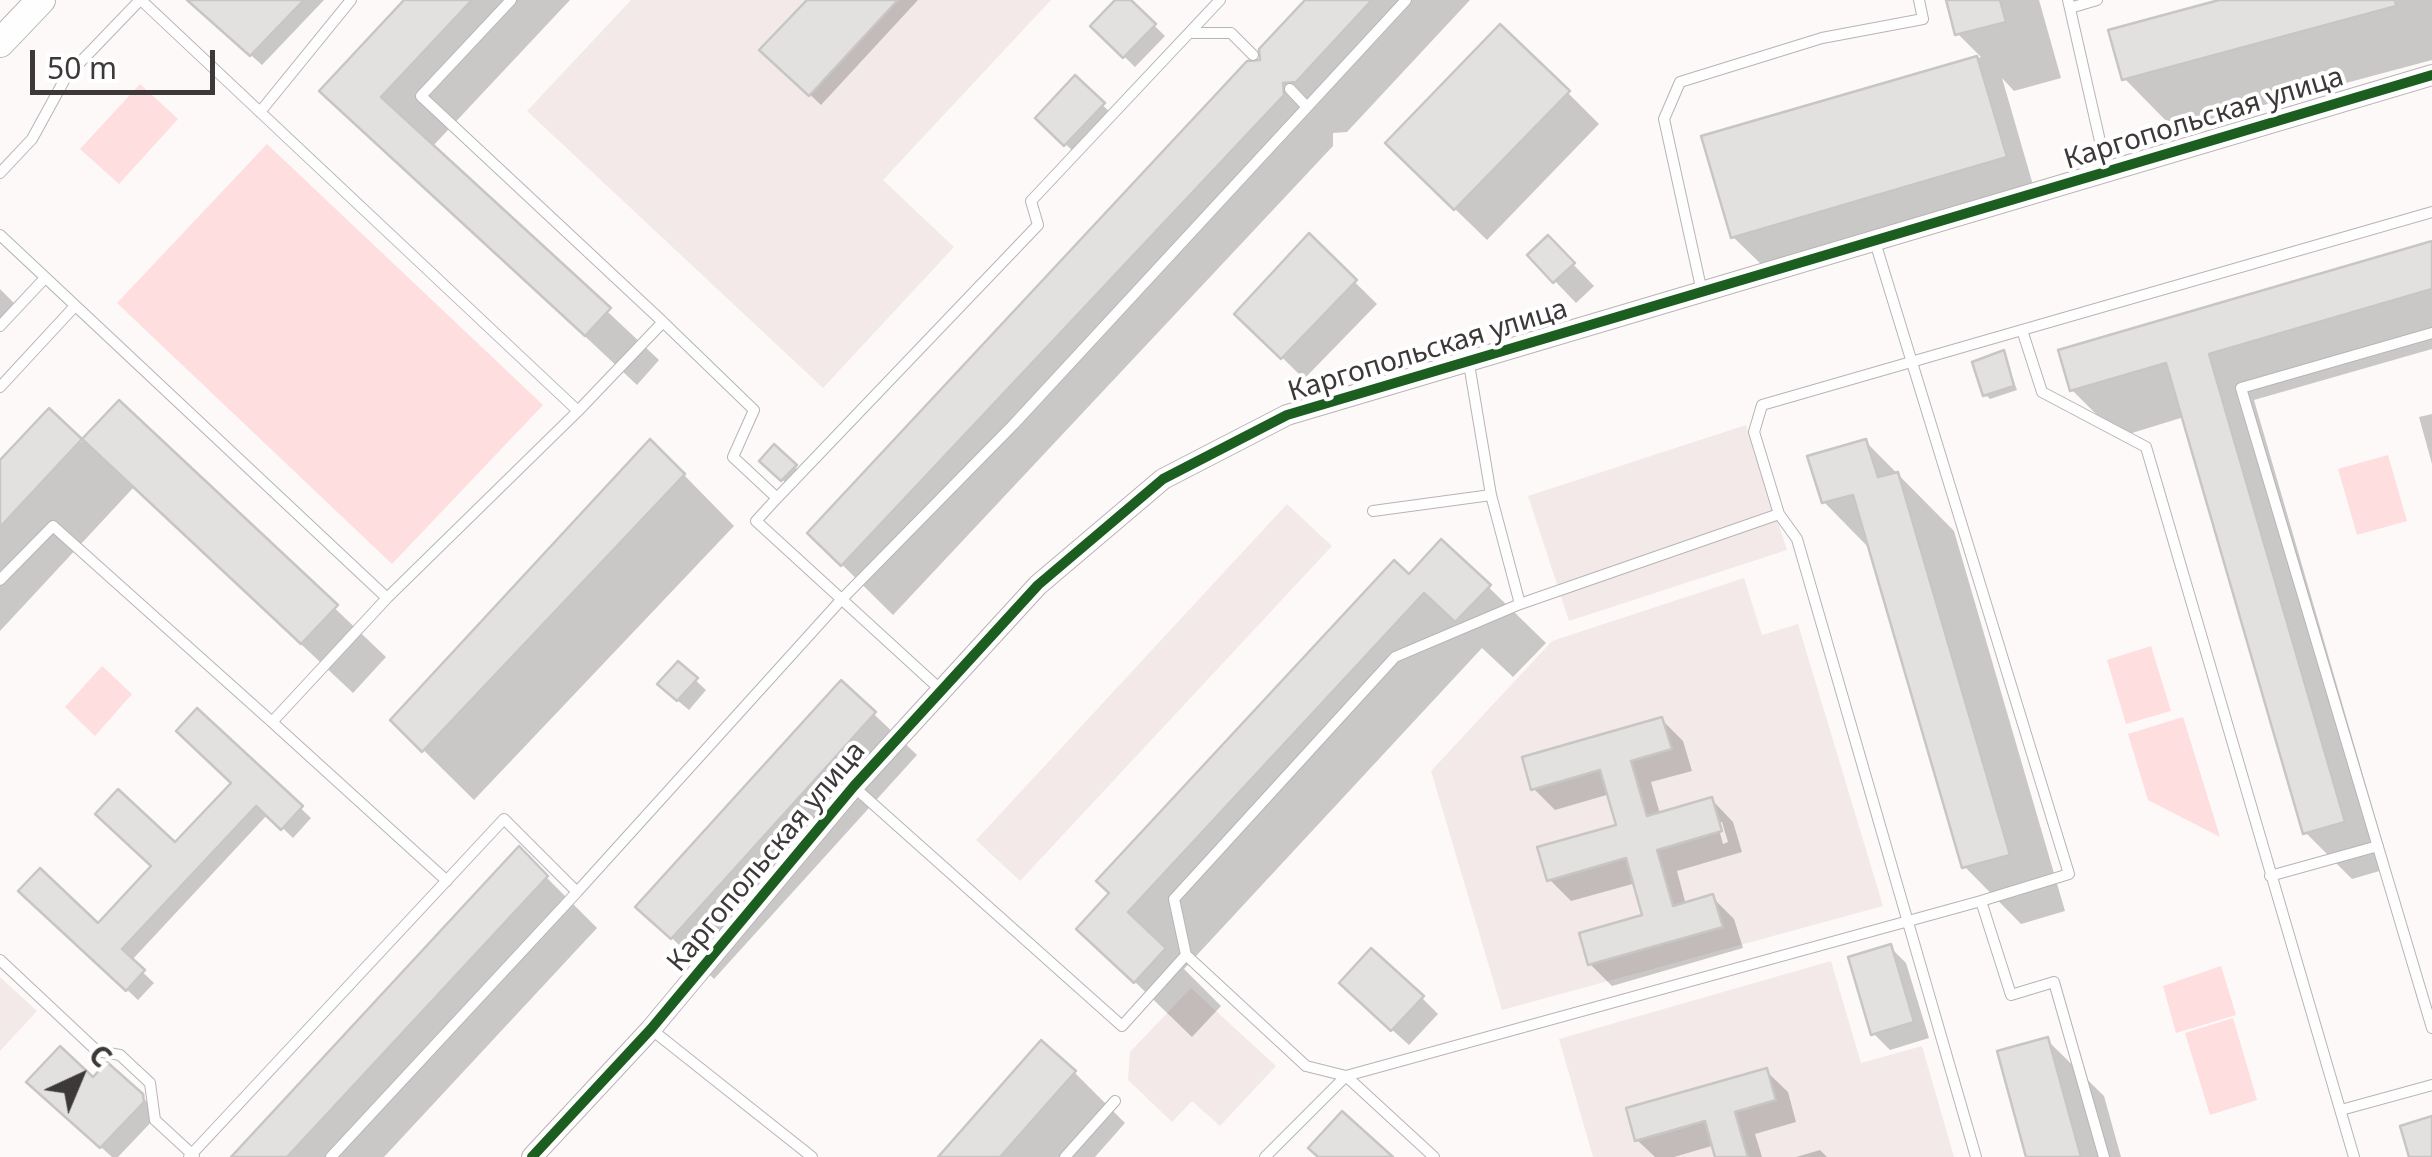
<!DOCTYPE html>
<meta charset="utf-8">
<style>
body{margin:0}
#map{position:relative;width:2432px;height:1157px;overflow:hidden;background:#fdf9f9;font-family:"Noto Sans",sans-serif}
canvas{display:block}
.north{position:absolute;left:30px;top:1027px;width:100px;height:100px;-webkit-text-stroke:8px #fff;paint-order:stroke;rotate:44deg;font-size:28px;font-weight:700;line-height:40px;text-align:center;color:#3c3938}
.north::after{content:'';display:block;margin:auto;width:35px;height:45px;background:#3c3938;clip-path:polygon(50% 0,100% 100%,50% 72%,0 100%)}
.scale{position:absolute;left:30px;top:50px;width:185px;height:45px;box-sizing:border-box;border:5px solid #3c3938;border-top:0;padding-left:12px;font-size:30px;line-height:35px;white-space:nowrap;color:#3c3938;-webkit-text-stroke:8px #fff;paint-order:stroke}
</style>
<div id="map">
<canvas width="2432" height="1157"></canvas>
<div class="north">С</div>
<div class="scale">50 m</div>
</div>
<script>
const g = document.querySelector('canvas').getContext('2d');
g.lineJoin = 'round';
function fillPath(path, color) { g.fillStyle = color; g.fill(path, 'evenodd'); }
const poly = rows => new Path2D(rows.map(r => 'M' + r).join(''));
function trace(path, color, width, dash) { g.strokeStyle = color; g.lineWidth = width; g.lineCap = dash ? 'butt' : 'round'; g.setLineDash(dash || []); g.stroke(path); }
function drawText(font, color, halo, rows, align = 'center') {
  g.font = font + ' "Noto Sans",sans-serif'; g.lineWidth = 8; g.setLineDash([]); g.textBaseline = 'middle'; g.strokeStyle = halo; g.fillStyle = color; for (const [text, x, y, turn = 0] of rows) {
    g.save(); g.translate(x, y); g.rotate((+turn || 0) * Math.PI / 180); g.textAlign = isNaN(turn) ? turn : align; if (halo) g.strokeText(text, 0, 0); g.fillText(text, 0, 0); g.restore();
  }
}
fillPath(poly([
 [631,0,1051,0,883,180,954,247,823,388,527,111],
 [1746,425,1787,550,1569,621,1528,496],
 [1287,504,1332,546,1020,881,976,840],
 [1744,578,1762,635,1798,624,1883,906,1502,1010,1431,771,1552,641],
 [1831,961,1861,1063,1922,1046,1954,1157,1593,1157,1559,1039],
 [0,977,37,1011,0,1051],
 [1191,988,1276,1066,1220,1126,1192,1101,1172,1122,1128,1080,1130,1052]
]), '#f4e9e9');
fillPath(poly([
 [140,84,178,119,119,184,80,149],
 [267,144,543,405,392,564,117,303],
 [2388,455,2407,521,2357,535,2338,469],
 [2151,646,2171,711,2126,724,2107,660],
 [102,666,132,694,95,736,65,707],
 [2183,717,2220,837,2148,800,2128,734],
 [2221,966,2236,1015,2176,1033,2163,986],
 [2233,1018,2257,1100,2210,1115,2185,1033]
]), '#fedede');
fillPath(poly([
 [189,0,324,0,262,65],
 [408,0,570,0,432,147,659,360,637,385,323,91],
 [810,0,918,0,821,105,763,50],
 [1119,0,1128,0,1165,36,1135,67,1093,26],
 [1309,0,1470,0,1347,132,1333,133,1333,146,893,615,810,533,1262,63],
 [1948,0,2039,0,2061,78,2014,91,2002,78,2033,185,1761,264,1733,237,1704,138,1981,57,1958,34],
 [2229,0,2432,0,2432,60,2174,129,2124,78],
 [1075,79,1113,115,1076,154,1038,118],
 [1568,93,1599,124,1487,240,1419,174],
 [1309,237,1377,304,1304,379,1238,314],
 [2432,244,2432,349,2254,400,2390,868,2352,879,2305,832,2184,417,2119,437,2072,390],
 [1530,255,1569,260,1594,286,1576,303],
 [0,289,14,303,0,318],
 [2003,353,2017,390,1990,399,1986,395],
 [119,403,386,657,353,693,134,487,0,631,0,463,49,411,82,442],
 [2432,414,2432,464,2419,417],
 [1866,442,1954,531,2065,911,2021,924,1965,867,1871,550,1824,502],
 [775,448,799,471,787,484,762,461],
 [684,475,734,526,474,800,393,720],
 [1442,542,1546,643,1513,677,1482,648,1184,969,1221,1006,1192,1037,1079,928],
 [679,665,706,690,689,710,671,695],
 [841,683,917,755,714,979,639,906],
 [197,711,311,818,293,838,268,814,131,961,154,983,138,1000,22,891,98,926,234,783],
 [1662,720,1683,741,1692,771,1651,782,1660,814,1712,800,1733,822,1742,852,1677,871,1686,905,1712,897,1734,919,1743,948,1612,986,1590,964,1645,916,1636,883,1571,901,1549,879,1619,826,1610,794,1555,810,1533,788],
 [1717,822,1722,822,1728,842,1723,844],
 [519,850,597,928,384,1157,234,1157],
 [1890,947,1906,963,1929,1038,1890,1050,1874,1034],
 [1422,998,1438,1014,1409,1045,1358,999],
 [2047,1040,2104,1096,2121,1157,2029,1157],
 [1766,1071,1788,1092,1796,1122,1755,1134,1762,1157,1718,1157,1715,1145,1674,1157,1655,1157,1637,1140],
 [1074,1072,1125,1123,1095,1157,942,1157],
 [93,1081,141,1096,156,1111,157,1116,118,1157,112,1157,44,1096],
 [1820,1150,1827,1157,1796,1157]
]), '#0003');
const building = poly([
 [187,0,304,0,250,56,187,0],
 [404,0,472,0,381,97,611,308,585,336,319,91,404,0],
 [807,0,898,0,809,96,759,50,807,0],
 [1115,0,1131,0,1156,24,1123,58,1090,26,1115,0],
 [1305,0,1372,0,1296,82,1283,83,1284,95,841,566,807,533,1247,61,1260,60,1259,49,1305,0],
 [1946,0,2000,0,2006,22,1955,35,1946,0],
 [2219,0,2395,0,2396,6,2122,80,2108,30,2219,0],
 [1500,24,1570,91,1454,210,1385,143,1500,24],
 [1977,56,2007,157,1731,238,1701,136,1977,56],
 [1075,75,1105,103,1064,146,1035,118,1075,75],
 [1309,233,1357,280,1281,359,1234,314,1309,233],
 [1548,235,1575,263,1553,283,1527,255,1548,235],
 [2432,241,2432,289,2209,354,2345,822,2303,834,2166,363,2070,391,2058,350,2432,241],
 [2004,350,2014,386,1983,396,1972,362,2004,350],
 [119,400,338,605,301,644,82,439,119,400],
 [49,408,82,439,0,527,0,460,49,408],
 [650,439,685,474,422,752,390,720,650,439],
 [1866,439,1878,477,1898,472,2010,855,1962,868,1853,495,1822,503,1807,456,1866,439],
 [774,444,797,465,781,481,759,461,774,444],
 [1441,539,1491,585,1455,622,1424,593,1128,912,1166,948,1134,983,1076,929,1109,893,1096,881,1394,560,1409,574,1441,539],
 [678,661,698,678,677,701,657,684,678,661],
 [841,680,876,712,671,939,635,907,841,680],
 [197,708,303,806,281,830,256,806,122,949,145,970,126,991,18,891,40,868,98,923,151,866,95,814,118,789,175,842,231,783,176,731,197,708],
 [1662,717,1672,749,1631,761,1647,816,1712,797,1722,831,1657,850,1673,906,1713,894,1723,927,1588,965,1579,933,1642,915,1626,858,1547,881,1537,847,1616,825,1600,770,1531,790,1522,757,1662,717],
 [519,846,548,876,287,1157,231,1157,519,846],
 [1891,944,1914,1022,1871,1035,1848,957,1891,944],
 [1371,948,1424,996,1391,1031,1339,983,1371,948],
 [2048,1037,2081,1157,2026,1157,1997,1051,2048,1037],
 [1041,1040,1076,1071,1000,1157,938,1157,1041,1040],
 [60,1046,93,1077,107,1062,143,1094,144,1102,100,1148,26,1082,60,1046],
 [1767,1068,1776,1100,1735,1112,1748,1157,1715,1157,1705,1121,1635,1141,1626,1108,1767,1068],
 [1342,1111,1393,1157,1318,1157,1308,1148,1342,1111],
 [2432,1116,2432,1157,2409,1157,2400,1126,2432,1116]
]);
fillPath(building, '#e3e0e0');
trace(building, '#c8c5c5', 2.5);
const service = poly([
 [141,0,578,411,387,598],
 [511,0,421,96,663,322],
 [2068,0,2107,172],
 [2070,8,2097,0],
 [1189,33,1231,33,1253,55],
 [1290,89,1307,107],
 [260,112,351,0],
 [0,173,32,139,66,77,140,0],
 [0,235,387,598,272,722,53,526,0,580],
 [1875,242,2069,874,1981,901,2011,995,2054,982,2104,1157],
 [1702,292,1664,119,1680,82,1822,38,1923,19,1919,0],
 [0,326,45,278],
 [2022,330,2432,212],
 [2432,333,2241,388,2432,1028],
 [0,387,75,306],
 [578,411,663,322,754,410,733,457,777,498,756,521,942,691],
 [777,498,1038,225,1031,201,1220,0],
 [1373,511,1491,495,1469,364],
 [1520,604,1779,514],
 [272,722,447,881],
 [854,787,1122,1026,1186,955,1306,1066,1346,1076,1434,1157],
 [2270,876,2378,846],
 [1186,955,1174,899,1395,657,1520,604,1491,495],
 [0,960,97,1051,120,1055,150,1083,155,1120,194,1156],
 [652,1030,812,1157],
 [2341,1110,2432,1085],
 [189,1157,504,819,577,892,841,600,1014,424,1406,0],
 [331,1157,577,892],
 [1065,1157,1115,1101],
 [1265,1157,1346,1076,1981,901],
 [1976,1157,1797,539,1779,514,1754,432,1762,405,2022,330,2042,392,2146,447,2354,1157]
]);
const minor = poly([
 [532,1157,651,1029,854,786,1038,585,1163,479,1287,415,2432,75]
]);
const secondary = poly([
 [0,43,41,0]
]);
trace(service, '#b7b4b4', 12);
trace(minor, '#b7b4b4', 22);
trace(secondary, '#b7b4b4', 30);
trace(service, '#fffefe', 10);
trace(minor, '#fffefe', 20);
trace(secondary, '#fffefe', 28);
trace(poly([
 [532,1157,651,1029,854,786,1038,585,1163,479,1287,415,2432,75]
]), '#1b5e20', 10);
drawText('28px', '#3c3938', '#fff', [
 ["Каргопольская улица",2204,119,-17],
 ["Каргопольская улица",1428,351,-17],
 ["Каргопольская улица",767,857,-50]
]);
</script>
